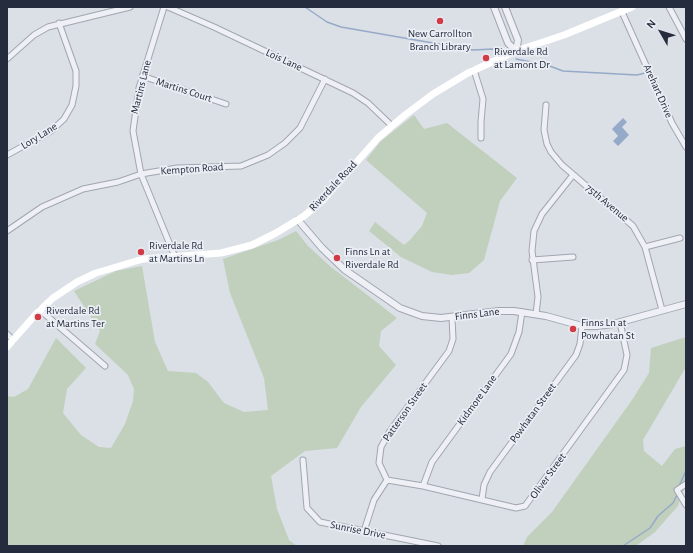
<!DOCTYPE html>
<style>
body{margin:0}
#map{position:relative;width:693px;height:553px;overflow:hidden;background:#dbdfe6;font-family:"Alegreya Sans",sans-serif}
canvas{display:block}
.frame{position:absolute;inset:0;border:8px solid #252c3d;pointer-events:none}
.north{position:absolute;left:641px;top:12px;width:40px;height:40px;-webkit-text-stroke:3px #ebeef4;paint-order:stroke;rotate:309deg;font-size:11px;font-weight:700;line-height:16px;text-align:center;color:#252c3d}
.north::after{content:'';display:block;margin:auto;width:14px;height:18px;background:#252c3d;clip-path:polygon(50% 0,100% 100%,50% 72%,0 100%)}
</style>
<div id="map">
<canvas width="693" height="553"></canvas>
<div class="frame"></div>
<div class="north">N</div>
</div>
<script>
const g = document.querySelector('canvas').getContext('2d');
g.lineJoin = 'round';
function fillPath(path, color) { g.fillStyle = color; g.fill(path, 'evenodd'); }
const poly = rows => new Path2D(rows.map(r => 'M' + r).join(''));
function trace(path, color, width, dash) { g.strokeStyle = color; g.lineWidth = width; g.lineCap = dash ? 'butt' : 'round'; g.setLineDash(dash || []); g.stroke(path); }
function drawText(font, color, halo, rows, align = 'center') {
  g.font = font + ' "Alegreya Sans",sans-serif'; g.lineWidth = 3.5; g.setLineDash([]); g.textBaseline = 'middle'; g.strokeStyle = halo; g.fillStyle = color; for (const [text, x, y, turn = 0] of rows) {
    g.save(); g.translate(x, y); g.rotate((+turn || 0) * Math.PI / 180); g.textAlign = isNaN(turn) ? turn : align; if (halo) g.strokeText(text, 0, 0); g.fillText(text, 0, 0); g.restore();
  }
}
fillPath(poly([
 [414,115,424,129,447,123,517,178,500,201,484,260,469,273,452,275,432,272,401,257,369,231,375,222,404,245,410,240,422,226,427,213,366,160,381,141],
 [296,231,308,246,331,267,397,318,381,331,379,346,396,365,361,407,337,448,305,451,271,476,277,509,289,540,297,546,7,546,7,396,14,397,28,389,56,338,86,368,67,389,63,413,81,435,99,447,111,448,125,424,133,401,134,389,128,375,95,344,100,331,74,291,116,271,142,266,155,342,168,371,196,373,208,382,224,403,244,412,268,410,264,378,230,293,223,259,278,240],
 [686,337,686,367,643,440,644,451,662,466,675,449,686,446,686,482,678,506,655,532,636,546,523,546,527,537,552,512,632,400,649,373,651,348]
]), '#c0d0bc');
fillPath(poly([
 [623,118,627,122,622,127,629,135,618,146,613,141,618,136,612,129]
]), '#95aac8');
trace(poly([
 [305,7,327,22,341,27,473,50,493,49,501,51],
 [516,59,547,65,563,71,637,75,645,73],
 [679,486,686,471],
 [623,546,650,528,658,516,673,503,677,495]
]), '#95aac8', 1.5);
const minor = poly([
 [164,7,139,88,133,131,141,174,175,257],
 [168,7,214,27,353,93,368,103,392,126],
 [669,7,686,39],
 [622,12,672,123,686,147],
 [7,59,34,35,48,27,130,7],
 [474,70,483,99,481,122,481,138],
 [142,76,226,104],
 [546,105,544,130,547,144,551,152,562,165,633,226,645,247,662,310],
 [7,155,51,131,64,119,72,105,76,86,76,71,59,23],
 [7,231,42,207,83,189,118,182,141,174,177,168,241,166,268,155,285,143,300,128,325,79],
 [645,247,680,238],
 [532,260,573,257],
 [40,310,105,366],
 [536,314,538,297,532,251,534,231,542,214,573,175],
 [7,334,13,340],
 [303,460,307,508,320,522,438,546],
 [387,480,423,486,516,508,525,506,624,370,627,355,620,322],
 [387,480,379,463,381,447,390,431,449,351,453,339,452,317],
 [686,484,677,490,686,505],
 [423,486,432,462,511,354,519,332,522,312],
 [482,499,484,485,490,472,576,355,580,344,582,326],
 [364,531,374,500,387,480]
]);
const tertiary = poly([
 [494,7,508,43,516,51],
 [505,7,518,40,516,51],
 [298,220,322,248,345,270,400,308,422,316,441,318,499,311,514,311,546,316,582,326,597,326,613,324,686,304]
]);
trace(minor, '#a1a6b0', 7);
trace(tertiary, '#a1a6b0', 8);
trace(minor, '#eef0f5', 5);
trace(tertiary, '#eef0f5', 6);
trace(poly([
 [7,347,36,314,53,298,77,282,96,273,143,259,221,253,252,245,276,233,304,216,323,200,378,138,405,115,433,94,468,73,516,51,564,35,632,7]
]), '#fff', 7);
for (const [x, y, r, color] of [
 [440,21,4,"#d13b46"],
 [486,58,4,"#d13b46"],
 [141,252,4,"#d13b46"],
 [337,258,4,"#d13b46"],
 [38,317,4,"#d13b46"],
 [573,329,4,"#d13b46"]
]) { const dot = new Path2D(); dot.arc(x, y, r, 0, 2 * Math.PI); g.fillStyle = color; g.fill(dot); trace(dot, '#ebeef4', 1.5); }
drawText('11px', '#252c3d', '#ebeef4', [
 ["New Carrollton",440,34,"center"],
 ["Branch Library",440,47,"center"],
 ["Riverdale Rd",494,52],
 ["at Lamont Dr",494,65],
 ["Riverdale Rd",149,246],
 ["at Martins Ln",149,259],
 ["Finns Ln at",345,252],
 ["Riverdale Rd",345,265],
 ["Riverdale Rd",46,311],
 ["at Martins Ter",46,324],
 ["Finns Ln at",581,323],
 ["Powhatan St",581,336]
], 'left');
drawText('11px', '#252c3d', '#ebeef4', [
 ["Lois Lane",284,60,25],
 ["Martins Lane",141,87,-76],
 ["Martins Court",184,90,18],
 ["Arehart Drive",658,91,66],
 ["Lory Lane",39,136,-32],
 ["Kempton Road",192,169,-4],
 ["Riverdale Road",333,186,-47],
 ["75th Avenue",607,203,40],
 ["Finns Lane",477,314,-7],
 ["Kidmore Lane",477,400,-54],
 ["Patterson Street",405,412,-55],
 ["Powhatan Street",533,413,-54],
 ["Oliver Street",548,476,-54],
 ["Sunrise Drive",358,530,11]
]);
</script>
